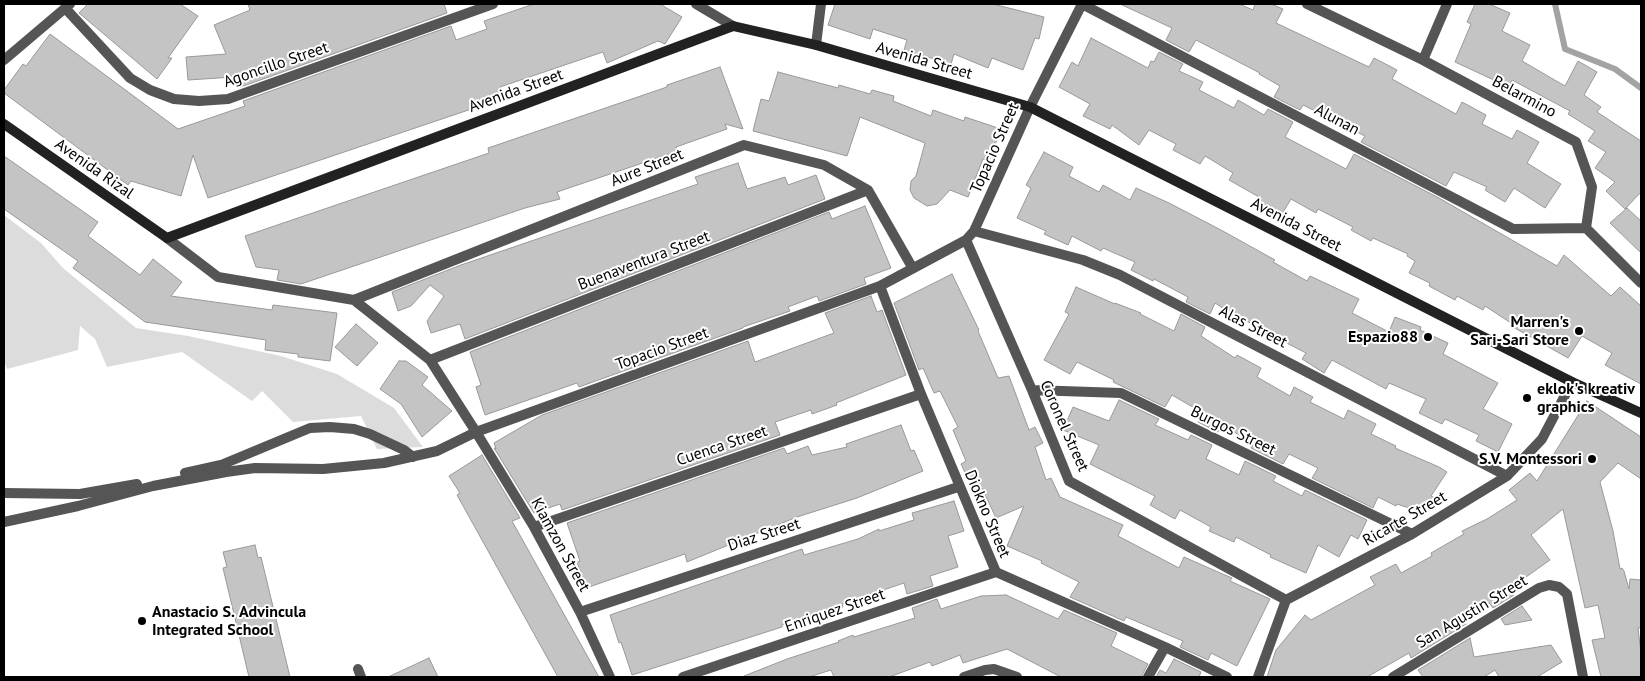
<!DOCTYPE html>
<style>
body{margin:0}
#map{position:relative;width:1645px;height:681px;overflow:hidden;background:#fff;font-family:"PT Sans",sans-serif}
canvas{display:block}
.frame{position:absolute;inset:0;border:5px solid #000;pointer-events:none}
</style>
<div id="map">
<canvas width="1645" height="681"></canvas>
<div class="frame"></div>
</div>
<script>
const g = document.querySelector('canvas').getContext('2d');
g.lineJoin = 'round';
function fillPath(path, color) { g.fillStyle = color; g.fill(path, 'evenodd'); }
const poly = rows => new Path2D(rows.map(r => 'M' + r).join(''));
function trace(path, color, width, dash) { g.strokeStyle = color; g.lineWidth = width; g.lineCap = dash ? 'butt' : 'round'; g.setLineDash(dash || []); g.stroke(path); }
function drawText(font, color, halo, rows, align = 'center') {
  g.font = font + ' "PT Sans",sans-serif'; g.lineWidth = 4; g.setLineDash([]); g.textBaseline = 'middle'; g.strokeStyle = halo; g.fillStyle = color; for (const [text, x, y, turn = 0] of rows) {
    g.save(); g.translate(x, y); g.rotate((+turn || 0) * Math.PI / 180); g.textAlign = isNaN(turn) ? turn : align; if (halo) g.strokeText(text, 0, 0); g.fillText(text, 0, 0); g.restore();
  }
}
fillPath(poly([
 [4,215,41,243,63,268,136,328,188,336,281,356,337,374,394,408,423,447,377,449,361,416,293,422,262,391,252,401,182,352,107,367,95,339,80,326,78,350,7,369,4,361]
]), '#dcdcdc');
trace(poly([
 [1555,4,1565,49,1615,69,1641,88]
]), '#a3a3a3', 6);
const building = poly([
 [88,4,180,4,198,16,168,58,172,58,157,79,79,13,88,4],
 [248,4,444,4,447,13,238,88,234,77,188,80,186,57,226,54,214,25,250,10,248,4],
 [534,4,660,4,682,17,665,44,658,41,607,63,603,52,500,87,504,98,208,198,193,155,181,196,131,181,128,185,4,93,4,90,23,64,26,66,50,34,178,129,245,106,243,101,451,26,456,40,487,29,484,21,534,4],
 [835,4,993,4,1044,17,1039,39,1035,38,1023,70,992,58,988,68,954,54,951,64,904,50,907,40,873,29,870,39,828,25,835,4],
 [1120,4,1239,4,1253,10,1255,4,1271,4,1283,9,1276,23,1369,67,1374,58,1397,70,1392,79,1456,114,1462,102,1486,115,1482,124,1512,139,1517,130,1539,142,1527,163,1561,184,1545,208,1514,188,1505,202,1485,190,1487,187,1454,172,1446,186,1361,142,1365,136,1303,105,1300,110,1274,97,1280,86,1259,74,1260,73,1196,40,1189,52,1166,40,1172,28,1120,4],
 [1475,4,1489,4,1510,13,1502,31,1530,45,1522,61,1565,86,1578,61,1597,72,1584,95,1601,107,1597,112,1641,141,1641,192,1625,209,1606,191,1615,182,1595,168,1606,152,1588,141,1595,131,1568,114,1570,111,1512,80,1509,87,1455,62,1471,24,1467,22,1475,4],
 [1091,38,1148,68,1151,61,1154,62,1159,52,1183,64,1179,71,1203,82,1199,90,1234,108,1238,100,1264,115,1268,109,1293,122,1285,137,1346,169,1354,154,1439,198,1557,266,1564,255,1611,296,1620,287,1641,306,1641,384,1605,365,1612,353,1582,336,1568,358,1513,327,1514,325,1485,306,1483,310,1457,296,1455,300,1429,286,1430,283,1409,273,1415,261,1407,256,1408,254,1373,238,1371,241,1351,230,1353,227,1318,209,1316,213,1291,199,1282,214,1257,200,1259,197,1229,180,1233,173,1205,156,1200,164,1173,150,1176,144,1149,130,1139,145,1112,125,1110,129,1083,116,1090,104,1059,87,1072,62,1078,66,1091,38],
 [720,67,743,129,725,124,727,129,676,147,678,151,557,192,560,199,525,208,301,284,277,280,279,270,256,267,245,236,489,153,488,148,667,87,667,85,720,67],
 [778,72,838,88,839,85,870,94,872,90,894,96,893,101,931,116,933,110,964,121,965,117,1001,129,989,161,983,159,968,197,950,190,937,204,927,206,914,198,910,190,911,181,916,176,925,143,860,117,847,156,753,131,761,99,769,101,778,72],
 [1044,152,1073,167,1069,176,1099,192,1103,185,1130,200,1136,188,1169,203,1221,230,1275,260,1273,262,1307,281,1310,276,1359,299,1352,313,1389,332,1395,317,1421,327,1420,330,1448,343,1443,354,1498,383,1483,409,1512,424,1498,452,1476,441,1479,435,1445,419,1442,424,1419,413,1426,399,1389,383,1386,389,1332,360,1324,373,1302,359,1306,353,1277,338,1278,336,1242,319,1241,320,1215,303,1210,314,1186,302,1188,297,1154,279,1153,281,1131,270,1135,262,1103,248,1101,251,1072,236,1068,245,1044,234,1046,231,1017,218,1031,188,1026,185,1044,152],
 [4,156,98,222,88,236,140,275,153,259,182,282,171,296,272,310,273,305,337,313,330,361,298,357,298,354,265,350,266,340,145,322,73,268,78,261,4,209,4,156],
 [738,163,747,189,785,177,788,185,816,175,825,199,465,339,460,324,431,333,427,321,444,296,430,285,411,306,398,311,392,292,461,265,698,184,695,177,738,163],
 [865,206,891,268,864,278,866,284,819,301,817,296,788,307,790,311,743,327,743,328,579,387,577,383,485,415,476,387,481,385,470,352,829,212,832,219,865,206],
 [1627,208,1641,221,1641,253,1610,223,1627,208],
 [952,274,979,330,978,331,998,378,1009,376,1029,430,1035,427,1043,443,1035,447,1046,480,1051,478,1060,497,1123,525,1118,536,1179,568,1184,557,1218,572,1232,578,1230,581,1270,599,1237,666,1211,653,1208,660,1180,647,1183,641,1126,617,1124,621,1070,597,1079,582,1041,563,1042,561,1007,546,1024,506,996,518,982,488,974,492,961,464,966,461,953,430,958,427,940,391,934,393,923,368,919,370,894,303,952,274],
 [1076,287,1115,304,1115,303,1141,313,1140,314,1174,331,1181,314,1205,327,1201,336,1235,358,1237,355,1261,368,1257,377,1290,396,1294,387,1313,397,1310,402,1344,419,1348,410,1376,424,1371,434,1396,446,1395,448,1439,467,1447,472,1431,496,1438,499,1418,511,1397,504,1396,506,1378,497,1373,508,1312,478,1318,468,1289,454,1283,464,1251,448,1253,444,1225,426,1224,428,1220,426,1218,432,1198,422,1203,413,1172,395,1165,407,1113,382,1114,380,1077,362,1070,374,1044,360,1069,314,1065,312,1076,287],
 [871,296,877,312,882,310,906,375,836,403,837,405,812,414,811,410,775,422,780,435,562,510,560,504,534,513,494,448,496,449,494,443,542,415,748,341,755,362,834,333,825,313,871,296],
 [356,324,378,343,357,366,335,347,356,324],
 [399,361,406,361,428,377,422,385,452,411,422,437,401,404,380,389,399,361],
 [1119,400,1159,419,1155,425,1188,440,1191,435,1212,445,1206,459,1239,475,1245,461,1276,476,1273,481,1302,496,1305,490,1367,520,1358,539,1351,535,1339,557,1318,545,1306,573,1270,557,1271,555,1236,537,1234,542,1209,531,1211,527,1180,510,1175,519,1150,505,1155,496,1090,464,1099,445,1063,430,1073,407,1109,421,1119,400],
 [1587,401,1641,437,1641,479,1618,463,1600,482,1613,531,1620,569,1622,568,1624,571,1629,589,1630,579,1641,580,1641,628,1638,628,1641,653,1641,677,1601,677,1592,640,1605,638,1598,605,1585,608,1563,509,1531,535,1550,560,1509,589,1514,595,1493,608,1489,603,1464,621,1466,624,1411,658,1409,653,1367,677,1267,677,1276,650,1305,615,1311,620,1375,585,1370,577,1396,564,1401,573,1432,556,1431,553,1464,534,1462,531,1487,519,1517,500,1509,490,1530,473,1537,481,1587,401],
 [901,425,911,451,914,450,923,471,857,498,797,517,687,562,685,554,586,588,577,562,580,561,567,523,784,448,787,454,808,446,812,455,847,447,846,444,901,425],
 [482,455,520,518,512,521,599,677,558,677,457,495,460,493,449,476,482,455],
 [954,501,964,531,948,536,958,567,930,576,933,586,907,594,904,583,842,604,843,607,782,625,782,627,632,675,621,642,619,643,610,615,802,549,804,555,858,539,879,529,879,531,914,520,912,513,954,501],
 [255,545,258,558,261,557,290,677,249,677,223,568,227,567,223,552,255,545],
 [1006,595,1058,619,1064,610,1117,633,1111,646,1148,664,1141,677,1061,677,1007,649,963,663,960,655,932,666,930,662,889,677,834,677,831,670,809,677,745,677,744,676,787,659,839,642,838,641,853,635,854,637,915,618,912,608,937,599,941,609,981,596,1006,595],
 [1522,606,1532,620,1505,625,1501,619,1522,606],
 [1470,638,1474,657,1551,645,1562,662,1537,677,1499,677,1495,670,1484,677,1423,677,1418,670,1470,638],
 [429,658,438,677,388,677,429,658],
 [1174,659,1201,672,1199,677,1156,677,1160,670,1166,673,1174,659]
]);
fillPath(building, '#c4c4c4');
trace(building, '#999', 1);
trace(poly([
 [816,45,821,4]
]), '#555', 10);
trace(poly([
 [696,4,733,26],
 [1082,4,1513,229,1586,228],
 [1307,4,1423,60,1576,142,1592,187,1586,228,1641,283],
 [65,8,130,78,150,90,174,99,199,101,228,99,493,4],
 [4,60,70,4],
 [1423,60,1447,4],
 [974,231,1083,260,1120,275,1507,476],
 [167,238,218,277,354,300,430,360,476,432,534,527,580,612,610,677],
 [966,240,1032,390,1069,481,1286,600],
 [880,286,921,394,996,572,1165,647,1227,677],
 [354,300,744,145,824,165,868,190,912,267],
 [430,360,868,190],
 [1032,390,1121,393,1412,534],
 [185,473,221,465,310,428,330,427,354,429,370,434,404,450,413,457],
 [4,493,80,494,137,484],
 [4,522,78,506,153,486,226,472,255,468,323,469,384,463,437,451,476,432,880,286,966,240,974,231,1030,107,1082,4],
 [534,527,921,394],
 [580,612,958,487],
 [358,669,361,677],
 [683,677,996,572],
 [964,677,985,670,994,669,1017,677],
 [1148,677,1165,647],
 [1258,677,1286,600,1412,534,1507,476,1542,439,1572,382],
 [1393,677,1539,588,1549,585,1559,587,1567,594,1583,677]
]), '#555', 10);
trace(poly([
 [4,124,167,238,733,26,816,45,1030,107,1572,382,1641,413]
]), '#222', 10);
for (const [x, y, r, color] of [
 [1579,331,5,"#000"],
 [1428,337,5,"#000"],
 [1527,398,5,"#000"],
 [1592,459,5,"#000"],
 [142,621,5,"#000"]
]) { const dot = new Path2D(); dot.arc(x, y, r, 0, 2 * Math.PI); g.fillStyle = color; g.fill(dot); trace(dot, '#fff', 2); }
drawText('16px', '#000', '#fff', [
 ["Avenida Street",924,61,16],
 ["Agoncillo Street",276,65,-19],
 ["Avenida Street",516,91,-20],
 ["Belarmino",1524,97,28],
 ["Alunan",1337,120,28],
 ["Topacio Street",995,148,-66],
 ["Aure Street",647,168,-22],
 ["Avenida Rizal",94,169,35],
 ["Avenida Street",1296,225,27],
 ["Buenaventura Street",644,261,-21],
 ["Alas Street",1253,327,27],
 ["Topacio Street",662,349,-20],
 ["Coronel Street",1064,426,66],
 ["Burgos Street",1233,431,26],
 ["Cuenca Street",722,446,-19],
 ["Diokno Street",987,514,67],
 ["Ricarte Street",1405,519,-30],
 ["Diaz Street",764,535,-18],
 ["Kiamzon Street",560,545,61],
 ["Enriquez Street",835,611,-19],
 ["San Agustin Street",1472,612,-31]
]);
drawText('bold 16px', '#000', '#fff', [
 ["Marren's",1569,322],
 ["Sari-Sari Store",1569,340],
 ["Espazio88",1418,337],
 ["eklok's kreativ",1537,389,"left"],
 ["graphics",1537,407,"left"],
 ["S.V. Montessori",1582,459],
 ["Anastacio S. Advincula",152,612,"left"],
 ["Integrated School",152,630,"left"]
], 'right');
</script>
